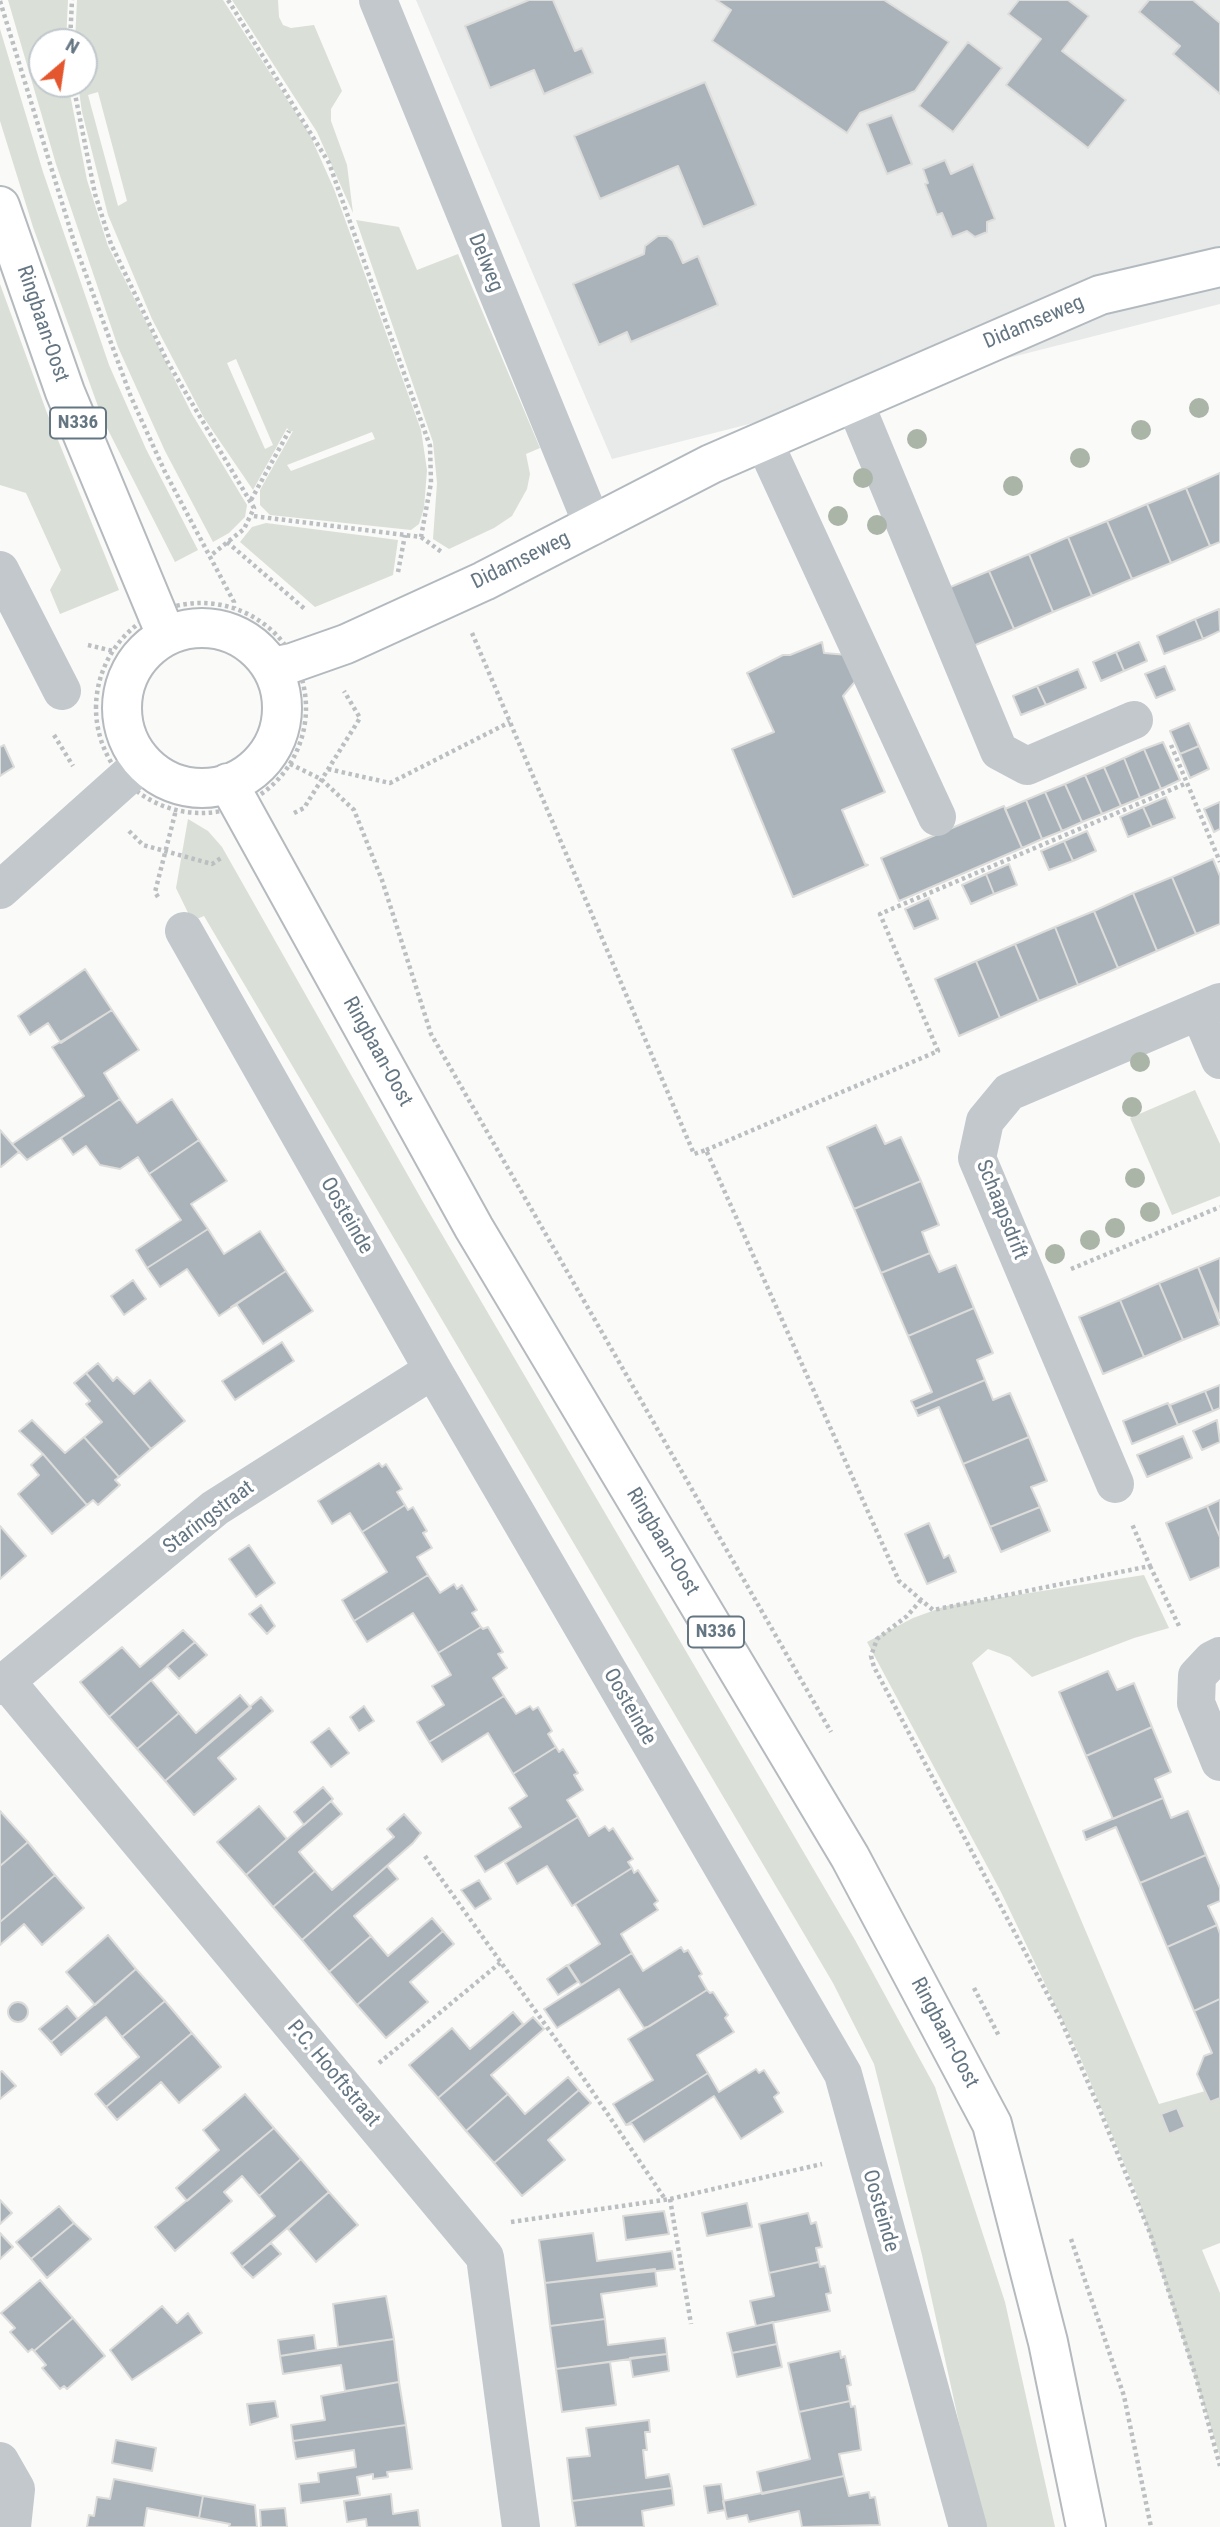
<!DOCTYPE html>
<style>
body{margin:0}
#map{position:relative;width:1220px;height:2527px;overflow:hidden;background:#fafaf8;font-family:"Roboto Condensed",sans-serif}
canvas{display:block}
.north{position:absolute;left:28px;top:28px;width:70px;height:70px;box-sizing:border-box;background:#fff;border:2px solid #c1c8cd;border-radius:50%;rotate:29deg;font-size:19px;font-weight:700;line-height:28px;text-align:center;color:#657683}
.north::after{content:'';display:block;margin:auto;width:24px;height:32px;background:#e4572e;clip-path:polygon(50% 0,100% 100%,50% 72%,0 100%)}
</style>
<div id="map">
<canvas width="1220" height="2527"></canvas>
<div class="north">N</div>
</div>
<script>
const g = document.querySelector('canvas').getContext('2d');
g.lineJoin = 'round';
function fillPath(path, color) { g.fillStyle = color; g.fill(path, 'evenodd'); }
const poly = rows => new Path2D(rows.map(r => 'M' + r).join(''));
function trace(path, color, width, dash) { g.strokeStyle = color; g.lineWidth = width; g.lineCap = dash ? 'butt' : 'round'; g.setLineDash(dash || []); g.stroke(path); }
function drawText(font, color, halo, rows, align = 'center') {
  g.font = font + ' "Roboto Condensed",sans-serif'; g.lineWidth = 7; g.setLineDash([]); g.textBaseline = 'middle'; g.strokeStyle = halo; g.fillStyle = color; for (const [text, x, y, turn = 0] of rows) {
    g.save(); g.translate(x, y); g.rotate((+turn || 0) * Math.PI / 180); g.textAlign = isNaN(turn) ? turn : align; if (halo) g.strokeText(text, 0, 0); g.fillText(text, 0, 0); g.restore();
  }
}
fillPath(poly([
 [416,0,1220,0,1220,304,612,459]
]), '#e8e9e9');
fillPath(poly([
 [8,0,68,0,66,42,42,42,42,84,68,84,87,180,108,246,192,414,247,505,245,517,229,533,213,542,165,451,118,347,56,164],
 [77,0,223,0,294,110,310,135,334,189,421,430,427,470,424,508,419,524,411,530,270,515,260,505,260,490,293,431,290,432,287,428,253,490,204,418,152,319,108,215,82,112,78,84,84,84,84,42,75,42],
 [98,92,127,201,118,206,88,95],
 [236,359,273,445,265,449,227,363],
 [372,432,375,439,291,471,287,465],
 [232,0,278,0,279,17,283,25,291,28,314,25,342,91,331,109,331,121,347,165,353,213,317,132],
 [0,29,43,172,109,365,146,449,198,550,175,562,103,420,33,227,0,121],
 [356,220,399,227,417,270,458,254,540,448,526,454,530,474,527,489,512,516,494,528,449,549,433,539,437,483,433,442],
 [0,284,47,413,119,590,60,614,50,590,61,570,26,493,0,485],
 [266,523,398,540,393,575,315,607,240,542,252,527],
 [188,819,208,831,222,847,423,1202,855,1940,935,2087,1005,2302,1055,2527,982,2527,922,2255,874,2064,833,1983,204,916,192,921,176,888],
 [1195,1090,1220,1144,1220,1196,1172,1215,1130,1118],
 [1144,1575,1169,1628,1134,1638,1032,1677,1010,1657,988,1649,972,1663,1159,2104,1220,2087,1220,2243,1202,2250,1220,2293,1220,2456,1137,2195,1080,2057,1001,1892,867,1642,913,1618,946,1606]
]), '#dadfd7');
const building = poly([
 [529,0,553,0,575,51,582,48,593,73,544,94,534,70,490,88,465,26,529,0],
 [716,0,884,0,949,42,915,91,860,113,847,133,712,41,731,10,716,0],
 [1019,0,1068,0,1089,16,1062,51,1126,100,1088,148,1006,85,1041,39,1008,14,1019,0],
 [1149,0,1193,0,1220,23,1220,94,1173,54,1180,46,1139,12,1149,0],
 [968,42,1002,68,953,132,919,106,968,42],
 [705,82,756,205,703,227,678,166,600,199,574,136,705,82],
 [892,115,912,164,887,174,867,124,892,115],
 [945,160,951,174,973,164,995,219,987,222,987,232,975,237,967,231,952,237,942,213,937,215,925,184,928,183,923,169,945,160],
 [658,236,667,236,673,241,683,263,698,256,718,305,631,342,627,332,599,345,573,284,644,254,645,246,658,236],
 [1220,473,1220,542,1210,546,1186,488,1220,473],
 [1186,488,1210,546,1171,563,1147,504,1186,488],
 [1147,504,1171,563,1132,579,1107,521,1147,504],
 [1107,521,1132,579,1092,596,1068,537,1107,521],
 [1068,537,1092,596,1053,612,1029,554,1068,537],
 [1029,554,1053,612,1014,629,989,571,1029,554],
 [989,571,1014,629,973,646,948,588,989,571],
 [1219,609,1220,631,1203,639,1195,619,1219,609],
 [1195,619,1203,639,1164,654,1157,636,1195,619],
 [822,642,824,653,848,655,858,678,843,696,885,792,842,810,865,864,868,865,793,897,732,749,774,732,747,673,783,655,790,655,822,642],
 [1139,642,1147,661,1124,671,1116,652,1139,642],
 [1116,652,1124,671,1101,681,1093,662,1116,652],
 [1165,666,1175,690,1156,698,1145,674,1165,666],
 [1078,669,1086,688,1046,705,1037,686,1078,669],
 [1037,686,1046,705,1021,715,1013,696,1037,686],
 [1189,723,1199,746,1180,754,1170,731,1189,723],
 [1163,742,1180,780,1161,789,1144,749,1163,742],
 [4,745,14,767,0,776,0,747,4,745],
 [1199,746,1209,769,1190,778,1180,754,1199,746],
 [1144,749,1161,789,1140,798,1124,758,1144,749],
 [1124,758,1140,798,1121,806,1104,767,1124,758],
 [1104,767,1121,806,1102,814,1085,775,1104,767],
 [1085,775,1102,814,1082,822,1065,784,1085,775],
 [1065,784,1082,822,1062,831,1045,792,1065,784],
 [1045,792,1062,831,1042,839,1026,800,1045,792],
 [1166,797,1175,818,1152,827,1143,807,1166,797],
 [1026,800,1042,839,1022,848,1005,809,1026,800],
 [1220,802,1220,829,1214,832,1204,809,1220,802],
 [1004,806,1022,848,899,901,881,858,1004,806],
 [1143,807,1152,827,1128,837,1120,817,1143,807],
 [1087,831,1096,851,1073,861,1064,841,1087,831],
 [1064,841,1073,861,1049,870,1041,851,1064,841],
 [1213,859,1220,876,1220,924,1196,934,1172,877,1213,859],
 [1009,864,1017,885,994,894,986,874,1009,864],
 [986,874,994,894,971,904,962,885,986,874],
 [1172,877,1196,934,1157,951,1133,893,1172,877],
 [1133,893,1157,951,1118,968,1094,911,1133,893],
 [929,898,938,919,914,929,905,909,929,898],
 [1094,911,1118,968,1078,985,1055,927,1094,911],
 [1055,927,1078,985,1039,1001,1015,944,1055,927],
 [1015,944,1039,1001,1000,1018,976,961,1015,944],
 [976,961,1000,1018,959,1036,935,979,976,961],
 [85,969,112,1010,61,1043,48,1023,30,1035,18,1016,85,969],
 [112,1010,139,1050,104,1073,120,1099,27,1160,12,1144,84,1096,52,1047,112,1010],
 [120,1099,137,1123,172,1099,199,1140,149,1174,138,1157,120,1169,100,1165,86,1146,73,1155,61,1138,120,1099],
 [876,1125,885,1144,901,1137,921,1181,854,1209,827,1147,876,1125],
 [0,1130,19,1152,1,1167,0,1166,0,1130],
 [199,1140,227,1181,191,1204,208,1229,147,1268,136,1250,181,1220,149,1174,199,1140],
 [921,1181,939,1225,922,1232,930,1253,881,1273,854,1209,921,1181],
 [208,1229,224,1254,260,1231,286,1271,219,1316,187,1269,160,1287,147,1268,208,1229],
 [930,1253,939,1272,956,1265,974,1308,908,1336,881,1273,930,1253],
 [1220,1258,1220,1318,1198,1267,1220,1258],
 [1198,1267,1220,1325,1183,1340,1159,1283,1198,1267],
 [286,1271,313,1311,263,1344,237,1305,231,1307,286,1271],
 [133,1280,146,1299,124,1315,111,1296,133,1280],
 [1159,1283,1183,1340,1144,1357,1120,1300,1159,1283],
 [1120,1300,1144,1357,1103,1374,1079,1317,1120,1300],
 [974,1308,993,1353,977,1360,985,1380,915,1409,911,1401,932,1392,908,1336,974,1308],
 [282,1342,294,1361,235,1400,222,1381,282,1342],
 [98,1363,113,1381,117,1377,134,1394,150,1380,185,1421,151,1449,86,1373,98,1363],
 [86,1373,151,1449,119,1477,84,1437,102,1422,86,1404,90,1401,74,1383,86,1373],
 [985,1380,993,1400,1010,1393,1029,1437,963,1464,939,1407,918,1416,915,1409,985,1380],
 [1220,1385,1220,1408,1213,1411,1205,1391,1220,1385],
 [1205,1391,1213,1411,1178,1425,1170,1405,1205,1391],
 [1168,1403,1178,1425,1132,1444,1123,1421,1168,1403],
 [32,1420,65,1453,84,1437,119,1477,115,1480,120,1485,98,1505,93,1500,87,1505,43,1454,19,1431,32,1420],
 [1217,1420,1220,1442,1202,1450,1193,1431,1217,1420],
 [1183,1436,1192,1458,1147,1477,1137,1455,1183,1436],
 [1029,1437,1047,1481,1031,1487,1040,1507,990,1527,963,1464,1029,1437],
 [43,1454,87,1505,52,1534,18,1494,39,1475,31,1465,43,1454],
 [379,1463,382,1467,386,1464,402,1489,397,1492,405,1505,362,1532,350,1513,332,1524,318,1501,379,1463],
 [1220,1500,1220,1537,1207,1506,1220,1500],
 [405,1505,408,1510,413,1507,427,1531,423,1533,432,1548,417,1557,428,1575,354,1621,342,1600,387,1572,362,1532,405,1505],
 [1207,1506,1220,1537,1220,1567,1190,1580,1166,1523,1207,1506],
 [1040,1507,1050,1531,1001,1552,990,1527,1040,1507],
 [929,1523,944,1558,949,1555,956,1572,927,1584,905,1534,929,1523],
 [0,1526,26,1556,0,1579,0,1526],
 [249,1545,275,1583,256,1597,229,1559,249,1545],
 [428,1575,440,1593,454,1584,457,1589,462,1585,477,1610,472,1613,481,1627,438,1653,413,1613,367,1642,354,1621,428,1575],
 [261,1605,275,1626,267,1634,249,1614,261,1605],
 [481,1627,483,1629,488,1627,503,1652,498,1654,507,1668,493,1678,504,1696,429,1742,417,1722,444,1705,432,1686,451,1675,438,1653,481,1627],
 [183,1630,195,1642,109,1717,80,1682,122,1647,140,1667,183,1630],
 [195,1642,207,1655,179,1679,167,1666,195,1642],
 [1108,1671,1117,1690,1134,1683,1152,1727,1086,1756,1059,1692,1108,1671],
 [151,1680,179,1713,137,1749,109,1717,151,1680],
 [240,1695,251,1708,165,1781,137,1749,179,1713,196,1733,240,1695],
 [504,1696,516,1714,530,1706,533,1710,538,1707,552,1731,548,1734,556,1747,513,1774,488,1733,442,1762,429,1742,504,1696],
 [261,1697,273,1711,218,1758,236,1779,194,1815,165,1781,261,1697],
 [364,1706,374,1721,359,1731,350,1717,364,1706],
 [1152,1727,1171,1772,1155,1779,1163,1798,1113,1819,1086,1756,1152,1727],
 [329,1728,349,1753,331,1767,311,1742,329,1728],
 [556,1747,559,1752,563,1749,578,1773,574,1775,583,1790,567,1800,578,1817,485,1872,475,1856,521,1827,509,1808,527,1796,513,1774,556,1747],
 [323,1787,333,1799,304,1825,294,1812,323,1787],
 [1163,1798,1171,1818,1188,1811,1206,1855,1140,1883,1116,1827,1086,1840,1083,1831,1163,1798],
 [331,1801,342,1814,299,1852,315,1871,273,1907,246,1875,331,1801],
 [259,1806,287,1839,246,1875,217,1842,259,1806],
 [0,1811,28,1842,0,1866,0,1811],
 [404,1814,421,1833,413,1843,302,1940,273,1907,315,1871,332,1890,394,1837,387,1829,404,1814],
 [578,1817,589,1836,605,1826,609,1831,613,1828,633,1859,628,1862,632,1868,572,1906,547,1866,517,1884,505,1863,578,1817],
 [28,1842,55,1875,0,1922,0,1866,28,1842],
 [1206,1855,1220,1888,1220,1901,1208,1906,1217,1925,1167,1947,1140,1883,1206,1855],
 [387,1866,398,1879,354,1916,371,1936,329,1972,302,1940,387,1866],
 [632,1868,634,1873,638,1870,658,1901,654,1904,658,1910,621,1934,632,1953,581,1985,568,1965,600,1944,575,1904,632,1868],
 [55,1875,84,1908,42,1945,24,1924,0,1945,0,1922,55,1875],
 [479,1880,491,1899,475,1909,461,1890,479,1880],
 [432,1918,443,1931,357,2005,329,1972,371,1936,388,1956,432,1918],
 [1217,1925,1220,1934,1220,1999,1194,2011,1167,1947,1217,1925],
 [443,1931,454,1944,410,1982,428,2002,386,2038,357,2005,443,1931],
 [108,1935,136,1969,95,2005,66,1972,108,1935],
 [681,1947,684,1952,688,1950,702,1974,699,1976,707,1990,650,2026,644,2028,619,1989,557,2028,544,2009,632,1953,643,1971,681,1947],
 [567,1965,578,1982,558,1995,547,1979,567,1965],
 [136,1969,165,2001,122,2037,106,2017,61,2055,51,2042,136,1969],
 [707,1990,710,1993,713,1992,728,2015,725,2018,734,2032,697,2055,708,2073,626,2125,613,2104,653,2080,628,2039,707,1990],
 [1220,1999,1220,2098,1210,2102,1197,2074,1204,2056,1212,2053,1194,2011,1220,1999],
 [165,2001,192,2033,106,2107,95,2094,139,2057,122,2037,165,2001],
 '8 2012a10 10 0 1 1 20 0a10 10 0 1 1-20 0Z',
 [67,2006,78,2019,51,2042,39,2029,67,2006],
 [513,2012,523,2024,438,2098,409,2065,452,2028,470,2049,513,2012],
 [533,2017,544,2029,491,2075,508,2094,466,2131,438,2098,533,2017],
 [192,2033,221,2067,179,2103,161,2082,117,2120,106,2107,192,2033],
 [756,2069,759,2073,764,2070,779,2093,774,2097,783,2112,741,2139,714,2096,644,2142,632,2124,626,2125,708,2073,719,2092,756,2069],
 [2,2071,16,2086,0,2099,0,2072,2,2071],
 [568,2077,579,2090,494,2163,466,2131,508,2094,525,2114,568,2077],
 [579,2090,591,2103,548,2140,565,2160,522,2196,494,2163,579,2090],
 [245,2094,274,2128,187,2201,176,2188,219,2150,203,2130,245,2094],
 [1177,2108,1185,2127,1169,2134,1161,2114,1177,2108],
 [274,2128,301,2159,259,2196,242,2176,224,2192,232,2201,175,2251,155,2227,274,2128],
 [301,2159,329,2192,242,2267,231,2253,275,2216,259,2196,301,2159],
 [329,2192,358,2225,316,2262,288,2229,329,2192],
 [0,2200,12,2213,0,2224,0,2200],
 [747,2203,752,2227,707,2236,702,2213,747,2203],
 [59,2206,74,2223,31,2259,16,2242,59,2206],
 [664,2211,669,2234,626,2240,623,2216,664,2211],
 [808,2213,811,2224,816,2222,822,2247,816,2248,819,2262,769,2273,759,2224,808,2213],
 [74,2223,91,2239,47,2278,31,2259,74,2223],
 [0,2233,13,2247,0,2259,0,2233],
 [593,2233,597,2261,672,2251,675,2269,545,2283,539,2240,593,2233],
 [271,2243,281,2254,253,2278,242,2267,271,2243],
 [819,2262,820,2267,825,2266,831,2293,826,2294,830,2311,756,2326,750,2301,774,2296,769,2273,819,2262],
 [655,2269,657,2286,601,2294,605,2319,550,2326,545,2283,655,2269],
 [40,2280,73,2318,34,2351,32,2349,28,2352,10,2332,15,2328,1,2313,40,2280],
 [386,2296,394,2339,338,2347,333,2304,386,2296],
 [162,2306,177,2323,188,2313,202,2333,132,2380,110,2350,162,2306],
 [73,2318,105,2356,67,2389,64,2386,60,2389,42,2368,46,2365,34,2351,73,2318],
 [605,2319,608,2345,665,2338,667,2354,556,2369,550,2326,605,2319],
 [773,2322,777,2344,732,2353,727,2333,773,2322],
 [314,2335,316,2350,280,2356,278,2340,314,2335],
 [394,2339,399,2382,345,2391,341,2365,283,2374,280,2356,394,2339],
 [777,2344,782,2367,737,2377,732,2353,777,2344],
 [840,2351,841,2358,845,2356,851,2385,847,2386,850,2401,799,2412,788,2363,840,2351],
 [667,2354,669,2371,633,2377,630,2358,667,2354],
 [610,2362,616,2405,562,2412,556,2369,610,2362],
 [399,2382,406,2425,293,2441,291,2425,325,2420,321,2396,399,2382],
 [275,2401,278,2417,250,2425,247,2404,275,2401],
 [850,2401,851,2407,855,2406,861,2450,839,2454,844,2476,762,2494,757,2472,810,2459,799,2412,850,2401],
 [649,2420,650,2432,645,2432,647,2450,643,2450,646,2478,669,2474,672,2488,572,2501,567,2458,590,2456,586,2428,649,2420],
 [406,2425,412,2469,387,2472,388,2477,373,2479,373,2474,357,2477,360,2495,301,2503,299,2484,319,2482,318,2473,356,2467,354,2450,296,2459,293,2441,406,2425],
 [116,2440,156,2448,152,2471,112,2463,116,2440],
 [844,2476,849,2496,869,2492,870,2498,875,2497,880,2525,802,2527,799,2511,749,2522,747,2515,727,2519,723,2501,844,2476],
 [114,2479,203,2496,199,2518,147,2508,144,2527,87,2527,89,2515,94,2516,97,2497,110,2499,114,2479],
 [721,2484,725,2510,708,2513,704,2486,721,2484],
 [672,2488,674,2505,642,2511,644,2527,576,2527,572,2501,672,2488],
 [391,2494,393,2514,418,2510,420,2527,367,2527,366,2519,347,2522,344,2501,391,2494],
 [203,2496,255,2505,257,2527,229,2527,230,2524,199,2518,203,2496],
 [285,2508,287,2527,261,2527,260,2510,285,2508]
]);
fillPath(building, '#aab3b9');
trace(building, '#dcdcda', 2);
const secondary = poly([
 [272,667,292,663,346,644,484,581,711,464,1100,295,1220,267]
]);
const primary = poly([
 [0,206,65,392,166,635],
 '122 708a80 80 0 1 1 160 0a80 80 0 1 1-160 0Z',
 [228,783,474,1228,850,1857,992,2124,1048,2342,1086,2527]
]);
trace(secondary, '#b3babf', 42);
trace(primary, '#b5babe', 42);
trace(poly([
 [228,0,329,163,430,446,431,483,421,537,253,516],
 [0,1,75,245,131,397,165,472,234,602,234,608],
 [70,42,72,0],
 [73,84,95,194,111,244,167,361,254,508,244,529,210,556],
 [251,500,289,431],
 [421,537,443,553],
 [227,542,306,610],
 [398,572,405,535],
 '96 708a105 105 0 1 1 210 0a105 105 0 1 1-210 0Z',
 [472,633,694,1154,706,1150,899,1581,933,1610,1150,1566,1132,1524],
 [88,645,113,651],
 [54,735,73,766],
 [1171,745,1187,783],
 [290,764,321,779,354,810,382,880,431,1034,831,1732],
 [328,769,390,783,510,722],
 [294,813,304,808,360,718,344,691],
 [129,831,143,845,212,864,221,858],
 [158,897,155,892,176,810],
 [706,1150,938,1051,880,914,1187,783,1220,862],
 [1071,1269,1220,1207],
 [1150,1566,1180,1628],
 [921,1600,907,1616,877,1639,871,1656,874,1667,1060,2018,1099,2108,1150,2233,1195,2374,1220,2466],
 [425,1856,584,2079,665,2199],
 [974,1988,999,2036],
 [379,2063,500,1963],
 [670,2199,691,2324],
 [511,2222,670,2199,822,2164],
 [1071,2239,1124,2396,1151,2527]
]), '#bbbfc2', 4.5, [3.5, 3.5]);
trace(poly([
 [378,0,593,526],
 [854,401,999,751,1027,766,1134,720],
 [764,442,937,817],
 [0,570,62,691],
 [0,890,141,764],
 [184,931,433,1370,843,2074,968,2527],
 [1199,1011,1220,1060],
 [1115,1484,977,1158,985,1121,1009,1092,1220,1002],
 [1220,1656,1212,1660,1197,1676,1196,1703,1220,1762],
 [6,1681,485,2257,521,2527],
 [0,1686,215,1508,433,1370],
 [0,2461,16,2489,12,2527]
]), '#c3c8cc', 38);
trace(secondary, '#fff', 38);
trace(primary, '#fff', 38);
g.fillStyle = '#aab4a7';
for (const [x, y] of [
 [1199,408],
 [1141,430],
 [917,439],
 [1080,458],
 [863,478],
 [1013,486],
 [838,516],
 [877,525],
 [1140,1062],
 [1132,1107],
 [1135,1178],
 [1150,1212],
 [1115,1228],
 [1090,1240],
 [1055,1254]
]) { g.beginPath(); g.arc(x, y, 10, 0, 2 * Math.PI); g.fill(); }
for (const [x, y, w] of [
 [78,423,56],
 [716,1632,56]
]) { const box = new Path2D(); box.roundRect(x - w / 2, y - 15.5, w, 31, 5); g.fillStyle = '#fff'; g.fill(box); trace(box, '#657683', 2); }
drawText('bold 19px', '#657683', null, [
 ["N336",78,423],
 ["N336",716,1632]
]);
drawText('21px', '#657683', '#fff', [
 ["Delweg",485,263,68],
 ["Didamseweg",1034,323,-23],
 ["Ringbaan-Oost",42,324,71],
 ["Didamseweg",521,561,-26],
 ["Ringbaan-Oost",377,1052,61],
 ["Schaapsdrift",1001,1210,68],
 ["Oosteinde",346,1216,60],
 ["Staringstraat",209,1518,-37],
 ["Ringbaan-Oost",662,1542,59],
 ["Oosteinde",629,1707,60],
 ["Ringbaan-Oost",944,2033,62],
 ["P.C. Hooftstraat",333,2074,50],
 ["Oosteinde",880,2211,74]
]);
</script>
